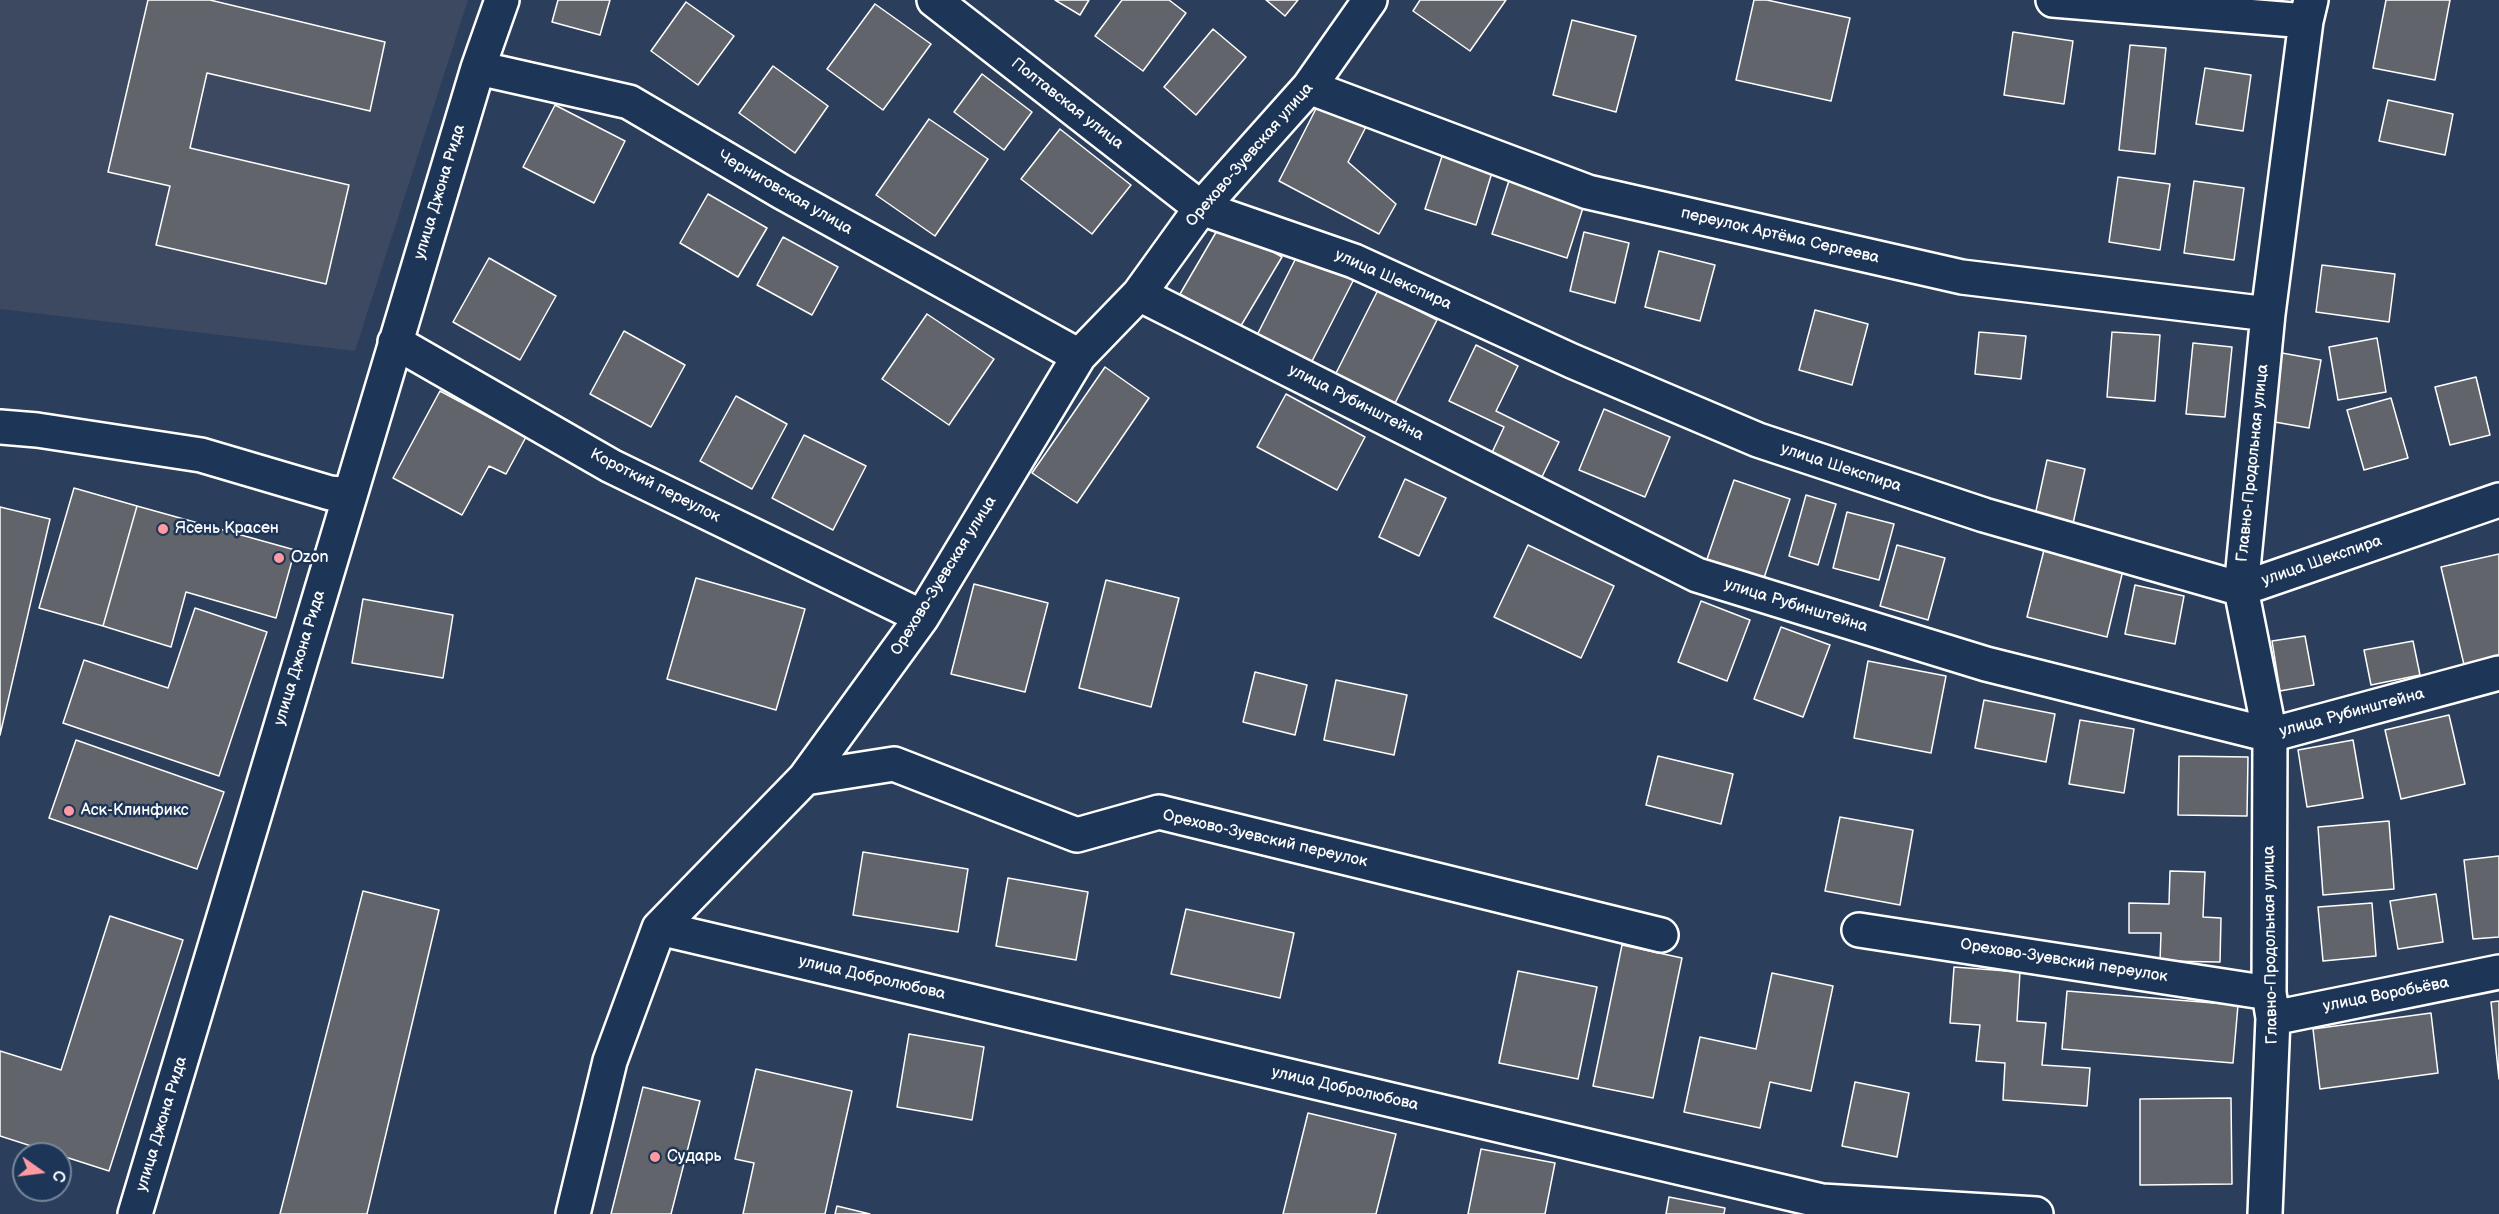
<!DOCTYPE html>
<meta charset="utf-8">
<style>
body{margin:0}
#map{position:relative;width:2499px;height:1214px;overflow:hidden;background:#2b3e5b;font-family:"Balsamiq Sans",sans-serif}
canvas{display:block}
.north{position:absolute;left:12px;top:1142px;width:60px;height:60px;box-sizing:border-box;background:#1d3557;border:2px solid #77869a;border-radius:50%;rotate:104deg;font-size:16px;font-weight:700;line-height:24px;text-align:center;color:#fff}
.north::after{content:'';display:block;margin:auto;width:21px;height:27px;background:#ff9aa2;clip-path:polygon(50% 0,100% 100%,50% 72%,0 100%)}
</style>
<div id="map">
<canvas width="2499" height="1214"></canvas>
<div class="north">С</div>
</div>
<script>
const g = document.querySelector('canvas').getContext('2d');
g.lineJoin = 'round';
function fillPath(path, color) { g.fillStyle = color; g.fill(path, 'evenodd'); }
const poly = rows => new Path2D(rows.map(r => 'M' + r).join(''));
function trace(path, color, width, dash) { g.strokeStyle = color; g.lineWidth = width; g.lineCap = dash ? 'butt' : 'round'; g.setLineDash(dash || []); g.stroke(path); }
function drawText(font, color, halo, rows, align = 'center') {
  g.font = font + ' "Balsamiq Sans",sans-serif'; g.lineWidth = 5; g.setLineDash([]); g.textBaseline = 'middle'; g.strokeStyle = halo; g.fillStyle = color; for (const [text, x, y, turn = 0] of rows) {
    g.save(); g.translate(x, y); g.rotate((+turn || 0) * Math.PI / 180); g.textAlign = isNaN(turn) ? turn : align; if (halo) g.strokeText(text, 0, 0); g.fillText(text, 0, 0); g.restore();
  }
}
fillPath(poly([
 [0,0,468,0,355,351,0,309]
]), '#3c4960');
const building = poly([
 [148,0,210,0,385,42,370,111,207,73,190,148,349,185,326,284,156,245,170,186,108,172,148,0],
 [558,0,610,0,600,35,552,22,558,0],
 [1055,0,1089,0,1080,15,1055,0],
 [1122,0,1169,0,1186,13,1143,71,1095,36,1122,0],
 [1266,0,1298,0,1285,16,1266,0],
 [1420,0,1506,0,1470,51,1413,11,1420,0],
 [1754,0,1767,0,1850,18,1831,101,1736,80,1754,0],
 [2386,0,2450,0,2435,80,2373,68,2386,0],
 [686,2,734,36,698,85,651,51,686,2],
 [875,4,931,44,883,110,827,69,875,4],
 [1572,20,1636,36,1616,112,1553,95,1572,20],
 [1213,29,1246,57,1196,115,1164,87,1213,29],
 [2013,32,2073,41,2064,104,2004,95,2013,32],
 [2130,45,2166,48,2155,154,2119,150,2130,45],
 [773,66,828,106,795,153,739,113,773,66],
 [2205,68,2251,75,2243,131,2196,124,2205,68],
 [982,74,1032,112,1004,150,954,112,982,74],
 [1323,95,1370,119,1348,162,1396,204,1379,234,1279,181,1323,95],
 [2388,100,2453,114,2445,155,2379,141,2388,100],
 [555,105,625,141,594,203,523,167,555,105],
 [929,119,988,159,935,236,876,195,929,119],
 [1060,129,1131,185,1092,234,1021,179,1060,129],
 [1444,150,1494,166,1476,225,1425,209,1444,150],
 [1513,168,1588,192,1567,258,1492,234,1513,168],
 [2118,177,2170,184,2160,250,2109,242,2118,177],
 [2194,181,2244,188,2234,260,2184,253,2194,181],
 [708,194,767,228,738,277,680,243,708,194],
 [1222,222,1282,257,1239,329,1180,294,1222,222],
 [1584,232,1629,243,1615,303,1570,291,1584,232],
 [783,237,838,267,812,315,757,285,783,237],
 [1659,251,1715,265,1700,321,1645,307,1659,251],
 [1299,252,1354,279,1308,369,1254,341,1299,252],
 [489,258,556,296,520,360,453,322,489,258],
 [2322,265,2395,274,2389,322,2316,312,2322,265],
 [1378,290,1437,320,1390,413,1331,383,1378,290],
 [1815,310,1868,324,1852,385,1799,370,1815,310],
 [927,314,994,359,949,425,882,379,927,314],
 [624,331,685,365,651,427,590,394,624,331],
 [1979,332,2026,336,2021,379,1975,374,1979,332],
 [2112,332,2160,335,2155,401,2107,397,2112,332],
 [2377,338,2386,392,2338,400,2329,347,2377,338],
 [2193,343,2232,347,2225,417,2186,414,2193,343],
 [1476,345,1518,366,1496,411,1559,442,1538,485,1488,461,1504,427,1449,401,1476,345],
 [2282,353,2321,360,2309,428,2269,421,2282,353],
 [1105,367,1149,398,1077,503,1032,473,1105,367],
 [2476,377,2490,435,2450,445,2435,387,2476,377],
 [440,391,526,437,506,474,489,466,462,515,393,478,440,391],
 [1286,394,1365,437,1337,490,1257,447,1286,394],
 [736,396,787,424,752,489,700,461,736,396],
 [2391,398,2408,458,2364,470,2347,410,2391,398],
 [1604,409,1670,437,1645,497,1579,470,1604,409],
 [804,435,866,466,833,530,772,498,804,435],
 [2047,460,2085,469,2072,528,2034,520,2047,460],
 [1405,479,1446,498,1419,556,1379,537,1405,479],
 [1734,480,1790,499,1762,584,1705,565,1734,480],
 [74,488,137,506,103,626,39,608,74,488],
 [1806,495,1836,504,1818,565,1789,556,1806,495],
 [137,506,295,550,276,618,186,592,171,647,103,626,137,506],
 [0,507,50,519,0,735,0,507],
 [1847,512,1894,524,1879,580,1833,568,1847,512],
 [1528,545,1614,586,1581,658,1494,617,1528,545],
 [1897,545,1945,558,1928,620,1880,606,1897,545],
 [2045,546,2124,566,2107,637,2027,617,2045,546],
 [2499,554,2499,661,2465,669,2441,567,2499,554],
 [696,578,805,609,776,710,667,679,696,578],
 [1106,580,1179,598,1151,707,1079,688,1106,580],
 [974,584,1048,603,1025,692,951,674,974,584],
 [2135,585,2184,596,2175,644,2125,634,2135,585],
 [363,599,453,615,443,678,352,663,363,599],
 [1701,601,1750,620,1727,681,1678,662,1701,601],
 [195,608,267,632,219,776,63,723,84,660,168,688,195,608],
 [1781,627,1830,645,1803,717,1754,699,1781,627],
 [2305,636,2314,685,2280,691,2272,641,2305,636],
 [2413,641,2420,675,2371,685,2364,650,2413,641],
 [1868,661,1946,676,1931,753,1854,738,1868,661],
 [1255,672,1307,685,1295,735,1243,722,1255,672],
 [1336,680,1407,695,1394,755,1324,740,1336,680],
 [1984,700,2055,714,2046,762,1975,748,1984,700],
 [2449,715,2465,784,2401,799,2385,730,2449,715],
 [2080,720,2134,729,2124,793,2069,784,2080,720],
 [76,740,224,792,197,869,49,818,76,740],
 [2353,740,2363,798,2307,807,2298,750,2353,740],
 [1658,756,1733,774,1721,824,1646,805,1658,756],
 [2179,756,2248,757,2247,816,2178,815,2179,756],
 [1840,817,1913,830,1900,905,1825,891,1840,817],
 [2389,821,2394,889,2323,895,2318,827,2389,821],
 [863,852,968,869,958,932,853,915,863,852],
 [2499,856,2499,937,2473,939,2464,860,2499,856],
 [2170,871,2205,872,2203,917,2221,918,2220,962,2160,961,2161,933,2129,933,2129,903,2169,904,2170,871],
 [1008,878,1088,892,1076,960,996,946,1008,878],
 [363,891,439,910,367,1214,280,1214,363,891],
 [2436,894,2443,942,2398,949,2390,901,2436,894],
 [2372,903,2376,956,2323,961,2318,907,2372,903],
 [1186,909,1294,933,1280,998,1171,974,1186,909],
 [110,916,183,940,109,1171,0,1136,0,1051,61,1070,110,916],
 [1622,945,1682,958,1653,1098,1593,1086,1622,945],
 [1954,967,2020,972,2017,1021,2046,1023,2042,1065,2090,1068,2087,1106,2003,1100,2005,1063,1976,1061,1980,1025,1950,1023,1954,967],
 [1518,971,1597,987,1578,1079,1499,1063,1518,971],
 [1772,973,1833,986,1811,1091,1770,1082,1760,1128,1684,1112,1700,1037,1756,1049,1772,973],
 [2067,991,2238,1005,2233,1063,2062,1049,2067,991],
 [2499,1001,2499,1079,2491,1002,2499,1001],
 [2431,1013,2438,1073,2320,1089,2313,1029,2431,1013],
 [909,1034,984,1047,972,1120,897,1107,909,1034],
 [756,1069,852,1091,825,1214,743,1214,754,1163,735,1159,756,1069],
 [1855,1082,1909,1093,1897,1157,1842,1146,1855,1082],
 [643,1087,700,1101,671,1214,611,1214,643,1087],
 [2231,1098,2232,1184,2140,1185,2140,1099,2231,1098],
 [1308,1113,1396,1134,1376,1214,1283,1214,1308,1113],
 [1481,1149,1555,1163,1545,1214,1468,1214,1481,1149],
 [1669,1197,1725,1208,1724,1214,1666,1214,1669,1197],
 [837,1206,870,1214,835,1214,837,1206]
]);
fillPath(building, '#62646c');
trace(building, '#fff', 1.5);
const minor = poly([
 [934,0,1201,208,1354,261,1572,361,1758,440,1984,515,2241,589,2499,500],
 [2053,0,2306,21],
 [478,68,629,102,782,192,1079,356],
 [1309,87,1588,192,1962,277,2268,314],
 [1139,294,1697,575,1986,664,2270,735,2499,673],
 [395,342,611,466,922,617],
 [0,427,37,430,201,455,330,493,349,495],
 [805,778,894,764,1077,835,1159,812,1661,935],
 [659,928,1822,1201,2036,1214],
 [1859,930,2269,993],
 [2273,1018,2499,972],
 [135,1214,478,68,502,0],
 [573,1214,610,1061,659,928,805,778,922,617,1079,356,1139,294,1201,208,1309,87,1370,0],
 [2265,1214,2273,1018,2269,993,2270,735,2241,589,2268,314,2306,21,2311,0]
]);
trace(minor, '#fff', 38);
trace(minor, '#1d3557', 33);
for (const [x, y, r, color] of [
 [163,529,6,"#ff9aa2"],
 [279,558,6,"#ff9aa2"],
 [69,811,6,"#ff9aa2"],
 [655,1157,6,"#ff9aa2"]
]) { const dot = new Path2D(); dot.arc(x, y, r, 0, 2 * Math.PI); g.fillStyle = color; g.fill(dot); trace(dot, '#1d3557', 2); }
drawText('16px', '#fff', '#1d3557', [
 ["Полтавская улица",1067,104,38],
 ["Орехово-Зуевская улица",1250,155,-49],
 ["улица Джона Рида",440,192,-73],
 ["Черниговская улица",785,193,30],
 ["переулок Артёма Сергеева",1780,236,13],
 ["улица Шекспира",1393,280,24],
 ["улица Рубинштейна",1356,403,27],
 ["Главно-Продольная улица",2253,463,-84],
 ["улица Шекспира",1841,468,18],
 ["Короткий переулок",655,486,27],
 ["улица Шекспира",2322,561,-19],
 ["Орехово-Зуевская улица",944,576,-58],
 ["улица Рубинштейна",1796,606,17],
 ["улица Джона Рида",300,658,-73],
 ["улица Рубинштейна",2352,713,-15],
 ["Орехово-Зуевский переулок",1265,839,13],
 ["Главно-Продольная улица",2271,945,-91],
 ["Орехово-Зуевский переулок",2064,961,9],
 ["улица Добролюбова",872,978,13],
 ["улица Воробьёва",2386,995,-11],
 ["улица Добролюбова",1345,1089,13],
 ["улица Джона Рида",162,1124,-73]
]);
drawText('16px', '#fff', '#1d3557', [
 ["Ясень Красен",175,529],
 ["Ozon",291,558],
 ["Аск-Клинфикс",81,811],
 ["Сударь",667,1157]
], 'left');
</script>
